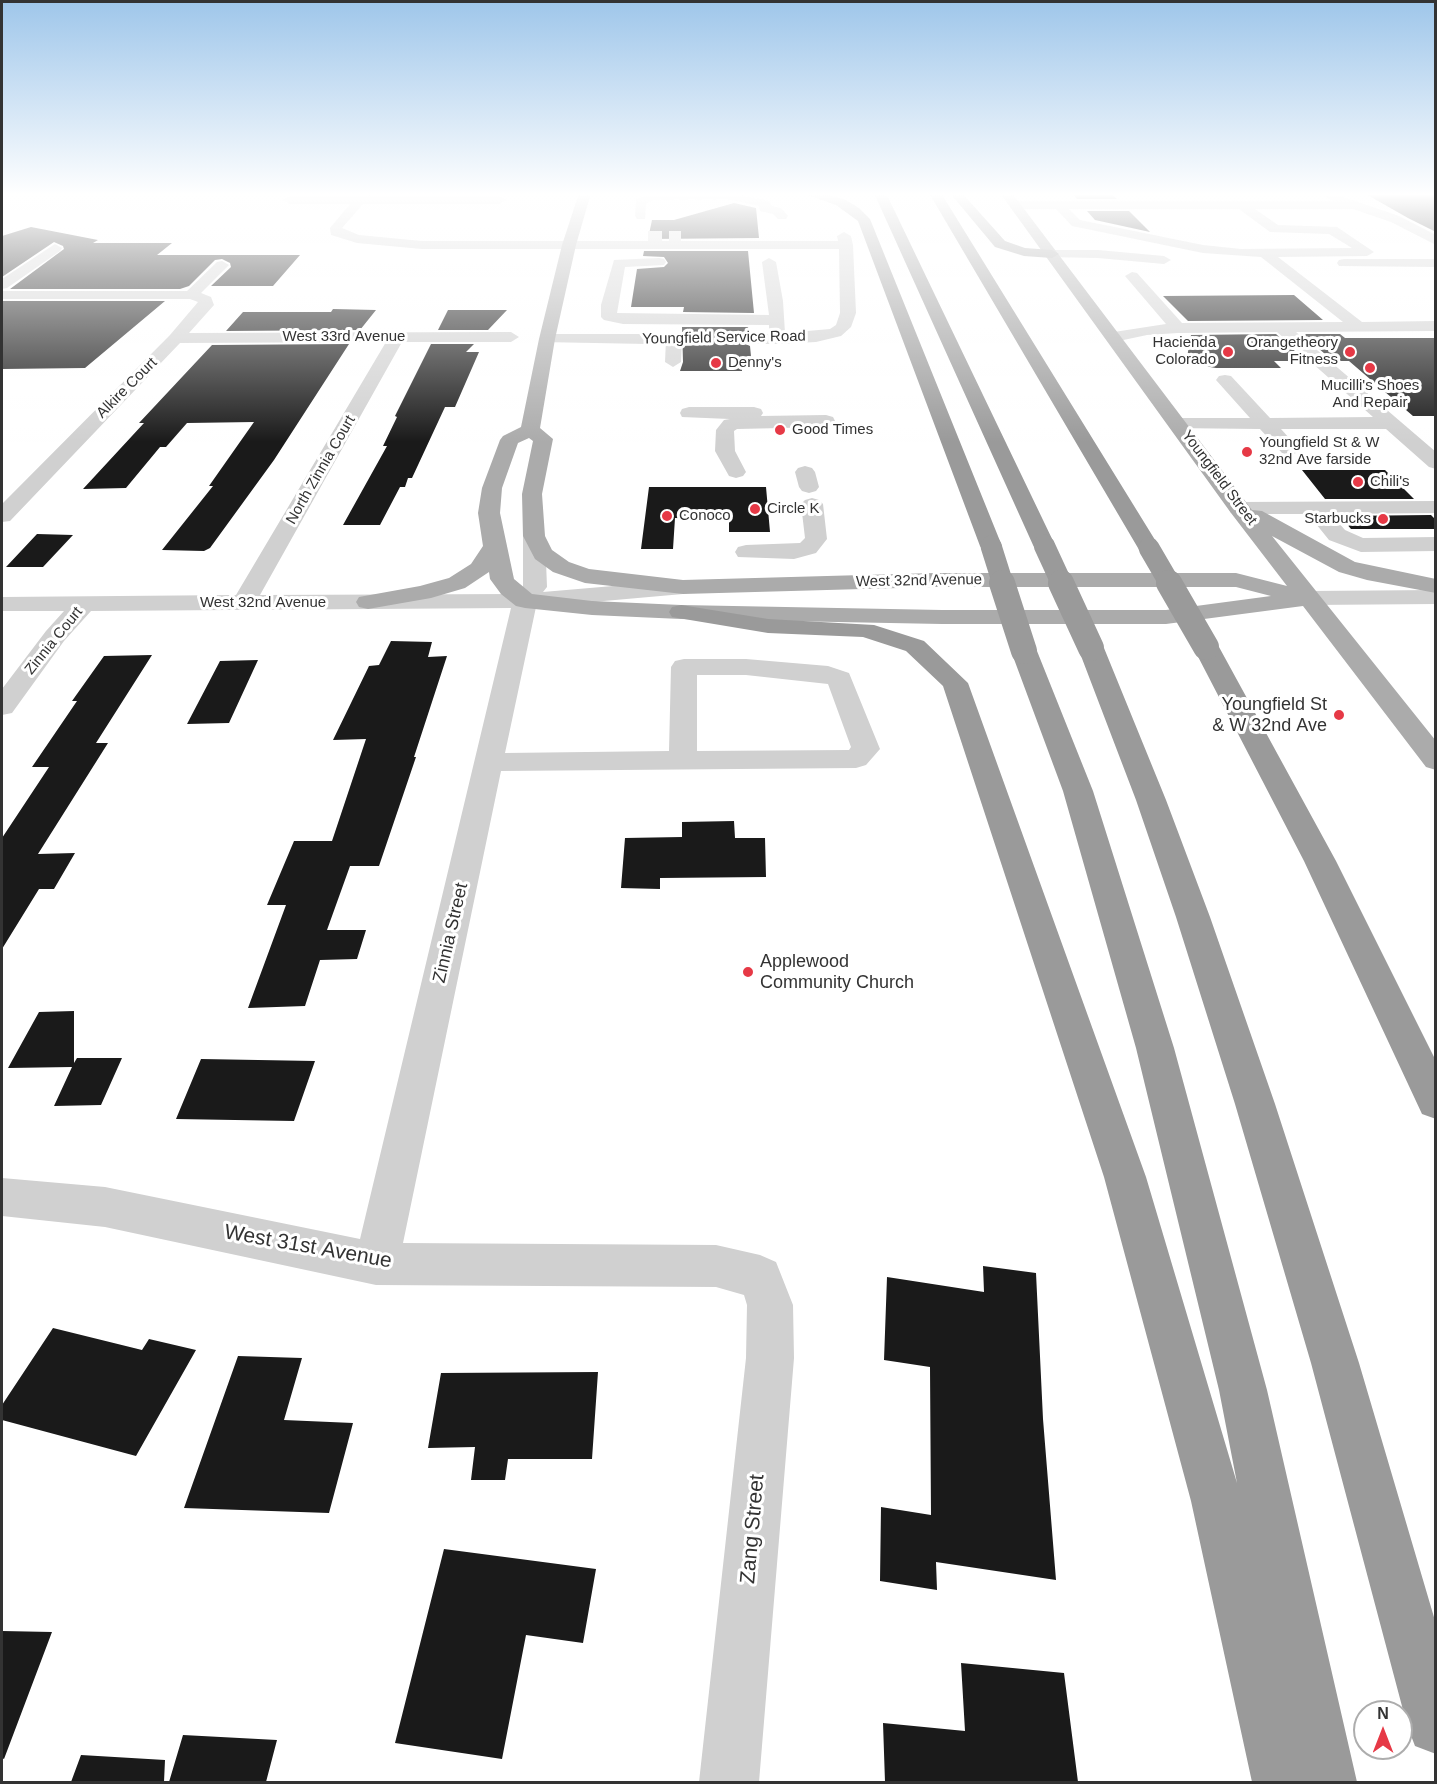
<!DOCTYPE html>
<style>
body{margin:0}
#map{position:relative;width:1437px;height:1784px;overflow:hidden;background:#fff;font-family:Helvetica,sans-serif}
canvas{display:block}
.frame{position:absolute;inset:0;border:3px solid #333;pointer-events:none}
.north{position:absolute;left:1353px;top:1700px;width:60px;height:60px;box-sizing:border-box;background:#fff;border:2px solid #adadad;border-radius:50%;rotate:0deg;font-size:16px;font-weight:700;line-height:24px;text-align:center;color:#333}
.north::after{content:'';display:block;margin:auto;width:21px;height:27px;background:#e63946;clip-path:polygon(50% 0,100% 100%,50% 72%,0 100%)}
</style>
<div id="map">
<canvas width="1437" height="1784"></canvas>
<div class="frame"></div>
<div class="north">N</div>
</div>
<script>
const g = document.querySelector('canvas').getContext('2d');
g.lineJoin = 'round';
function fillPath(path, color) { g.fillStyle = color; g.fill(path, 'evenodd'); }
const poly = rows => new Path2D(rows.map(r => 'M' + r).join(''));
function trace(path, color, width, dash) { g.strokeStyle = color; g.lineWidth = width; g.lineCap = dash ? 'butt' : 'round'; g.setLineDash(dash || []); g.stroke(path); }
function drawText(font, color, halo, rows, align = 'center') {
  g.font = font + ' Helvetica,sans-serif'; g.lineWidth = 6; g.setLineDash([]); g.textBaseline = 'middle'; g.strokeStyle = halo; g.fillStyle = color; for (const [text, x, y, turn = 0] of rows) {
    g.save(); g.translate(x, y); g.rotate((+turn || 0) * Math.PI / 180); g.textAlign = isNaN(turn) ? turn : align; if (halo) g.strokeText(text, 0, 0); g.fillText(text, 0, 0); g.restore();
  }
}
fillPath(poly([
 [1072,193,1111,193,1117,199,1077,199],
 [1364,193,1436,193,1436,232,1408,218],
 [734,203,756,208,759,238,648,239,652,220,674,220],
 [1087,211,1129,211,1150,232,1095,220],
 [31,227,98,240,93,243,172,243,157,255,300,255,273,286,211,286,231,267,230,263,222,259,215,260,189,286,180,289,10,289,64,249,63,246,54,242,2,277,2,236],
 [644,251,748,251,754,313,683,312,684,307,631,307,637,269,664,267,668,263,664,257,643,256],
 [1294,295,1323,320,1188,321,1163,296],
 [2,301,165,301,85,368,2,369],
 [333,309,376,310,360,330,226,331,243,312,331,312],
 [448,310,507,310,488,330,438,330],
 [682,327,748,327,749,332,737,340,750,346,752,367,742,367,742,371,680,371,683,362],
 [1276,334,1306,361,1274,361,1281,368,1216,368,1186,363,1191,335],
 [1302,334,1340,334,1345,338,1436,338,1436,416,1413,416,1349,361,1333,361],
 [349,344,274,460,210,548,204,551,162,550,213,486,209,486,254,422,187,423,166,447,160,447,126,488,83,489,144,423,139,423,212,345],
 [431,344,474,344,466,352,479,352,455,407,445,407,412,478,408,478,405,487,400,487,380,525,343,525,387,446,383,446,397,417,395,416],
 [1302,470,1385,470,1414,499,1325,499],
 [649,487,766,487,770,532,729,532,729,520,675,518,673,549,641,549],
 [1431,515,1436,520,1436,529,1351,529,1340,516],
 [37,534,73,535,43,567,6,567],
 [391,641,432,642,428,657,447,656,414,757,416,757,379,866,350,866,327,930,366,930,357,959,320,960,305,1006,248,1008,286,905,267,905,294,841,332,841,366,739,333,740,369,666,379,665],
 [152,655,96,743,108,743,38,854,75,853,54,889,39,889,2,949,2,838,49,767,32,767,77,701,72,701,104,656],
 [258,660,229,723,187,724,220,661],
 [734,821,735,838,765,838,766,877,660,878,660,889,621,888,625,838,682,837,682,822],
 [74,1011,74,1063,77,1058,122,1058,101,1105,54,1106,72,1067,8,1068,39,1012],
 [201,1059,315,1061,294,1121,176,1119],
 [983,1266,1036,1273,1043,1419,1056,1580,936,1562,937,1590,880,1581,881,1507,931,1515,930,1367,884,1360,887,1277,984,1292],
 [53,1328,142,1350,149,1339,196,1350,136,1456,2,1420,2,1405],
 [238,1356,302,1358,284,1420,353,1423,329,1513,184,1508],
 [598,1372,592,1459,508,1459,505,1480,471,1480,475,1447,428,1448,441,1373],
 [444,1549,596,1569,583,1643,526,1635,502,1759,395,1743],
 [2,1631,52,1632,4,1759,2,1758],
 [961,1663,1064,1673,1078,1782,885,1782,883,1723,965,1731],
 [183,1735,277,1740,266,1782,169,1782],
 [81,1755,165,1760,164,1782,71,1782]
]), '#1a1a1a');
trace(poly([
 [648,238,681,238]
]), '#d6d6d6', 14, [14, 7]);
fillPath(poly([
 [360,193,372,193,369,196,500,196,506,200,500,204,363,204,342,228,359,235,422,241,838,241,837,236,844,232,851,236,853,245,856,313,851,327,841,336,816,342,777,344,747,344,739,339,747,334,769,334,769,325,623,324,604,320,601,317,601,305,614,260,659,258,664,259,666,262,664,265,625,267,617,313,769,315,762,262,769,258,776,262,783,301,785,333,830,329,836,325,840,313,839,249,422,249,357,243,331,235,330,228,350,204,289,204,283,200,289,196,357,196,360,193],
 [681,193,731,193,769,201,772,206,781,208,788,216,786,219,778,219,773,214,760,211,759,206,726,199,653,200,646,204,645,219,637,219,635,216,636,199,651,193,681,193],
 [1332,193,1399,216,1436,235,1436,245,1391,222,1353,209,1255,209,1278,225,1337,227,1374,252,1367,256,1278,257,1362,322,1436,321,1436,331,1296,332,1436,452,1436,469,1429,467,1386,429,1281,429,1299,449,1296,453,1289,455,1282,453,1260,429,1171,428,1169,424,1171,420,1178,418,1250,418,1216,380,1219,376,1225,375,1231,376,1270,418,1373,417,1277,332,1178,333,1147,335,1114,342,1106,337,1114,332,1166,324,1125,276,1132,272,1137,273,1182,323,1343,322,1261,257,1203,253,1072,226,1056,209,1015,209,1009,205,1015,201,1333,201,1326,197,1332,193],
 [1069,209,1239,209,1270,232,1329,234,1352,248,1241,249,1203,245,1080,220,1069,209],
 [55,244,62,248,60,251,7,288,2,289,2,279,55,244],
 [1052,250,1098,250,1164,256,1171,260,1164,264,1098,258,1047,257,1045,254,1052,250],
 [1344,259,1436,259,1436,267,1339,266,1337,263,1339,260,1344,259],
 [222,261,229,265,201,293,211,297,214,305,189,333,511,332,519,337,511,342,402,342,260,595,518,594,523,587,523,536,526,531,534,529,542,531,545,536,547,587,543,592,683,580,691,582,695,587,691,592,683,594,536,607,505,753,669,751,671,667,675,661,684,659,746,659,828,666,849,673,880,749,866,765,856,768,501,771,403,1243,716,1245,760,1255,776,1262,793,1305,794,1358,759,1782,699,1782,746,1358,747,1305,744,1295,716,1287,376,1285,105,1227,2,1216,2,1178,105,1187,360,1239,511,608,91,611,64,641,12,713,2,715,2,689,46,631,64,611,2,611,2,597,236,595,386,342,180,343,10,521,2,522,2,504,170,335,198,302,190,299,2,299,2,291,187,291,217,262,222,261],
 [697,675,746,675,828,684,851,747,849,750,697,751,697,675],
 [547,334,648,334,656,339,648,344,541,342,539,339,547,334],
 [674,334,682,339,681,362,673,367,665,362,666,339,674,334],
 [689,407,754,407,761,409,763,413,761,416,826,415,833,417,835,421,833,425,826,427,737,429,734,431,735,451,746,472,743,476,736,478,729,476,715,451,716,430,724,420,730,419,682,417,680,413,682,409,689,407],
 [805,466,812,468,815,472,819,487,816,491,809,493,802,491,799,487,795,472,798,468,805,466],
 [812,498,819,500,823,504,827,539,816,553,794,559,738,557,735,552,738,547,746,545,800,543,805,538,801,504,805,500,812,498],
 [1436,501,1436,513,1331,514,1345,530,1363,538,1436,537,1436,551,1361,552,1329,540,1308,514,1239,514,1231,513,1228,508,1231,503,1239,502,1436,501],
 [1436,590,1436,604,1311,605,1303,603,1299,598,1303,593,1311,591,1436,590]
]), '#d0d0d0');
fillPath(poly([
 [579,193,591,193,576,245,555,339,540,428,553,439,542,494,545,536,552,550,569,562,589,569,683,580,935,573,1236,573,1287,586,1231,513,1000,193,1012,193,1252,510,1262,511,1355,562,1436,579,1436,593,1367,580,1339,572,1272,536,1436,741,1436,770,1426,767,1303,606,1166,624,942,624,681,619,592,615,525,608,516,606,501,594,490,579,489,572,465,588,431,598,368,609,359,607,356,602,359,597,420,586,449,578,471,564,483,546,478,513,482,488,500,440,503,436,521,427,539,339,562,245,579,193],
 [529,438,533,441,522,494,523,536,535,559,553,572,585,583,683,594,935,587,1236,587,1271,596,1166,610,942,610,681,605,592,601,532,594,514,579,500,513,502,488,518,443,529,438]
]), '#ababab');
fillPath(poly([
 [802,193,820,193,844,199,859,208,870,219,1002,546,999,551,991,553,983,551,980,546,858,221,836,205,802,193],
 [874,193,886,193,1055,545,1052,550,1044,552,1036,550,1033,545,874,193],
 [929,193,941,193,1160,548,1157,553,1149,555,1141,553,1138,548,929,193],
 [950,193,962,193,1005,241,1025,248,1052,250,1059,254,1052,258,1024,256,995,247,950,193],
 [681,605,768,619,874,625,924,641,968,683,1146,1177,1237,1483,1219,1390,1136,1048,1063,791,1011,651,1015,646,1024,643,1033,646,1037,651,1093,791,1174,1048,1267,1390,1357,1782,1252,1782,1191,1501,1104,1177,943,686,906,651,863,637,768,633,672,617,669,612,672,607,681,605],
 [1206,639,1215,642,1219,647,1336,861,1436,1061,1436,1119,1422,1114,1304,861,1193,647,1197,642,1206,639],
 [1091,640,1100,643,1104,648,1166,800,1210,917,1275,1104,1359,1363,1436,1624,1436,1754,1415,1746,1407,1725,1311,1363,1235,1104,1176,917,1136,800,1078,648,1082,643,1091,640]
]), '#9a9a9a');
trace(poly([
 [1044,545,1062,584],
 [991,546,1003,584],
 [1149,548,1170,584]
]), '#9a9a9a', 21);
trace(poly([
 [1002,583,1024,651],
 [1061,583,1091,648],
 [1169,583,1206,647]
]), '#9a9a9a', 26);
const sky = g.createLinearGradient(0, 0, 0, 442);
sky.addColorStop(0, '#9ec6ea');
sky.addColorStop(0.44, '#fff');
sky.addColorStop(1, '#ffffff00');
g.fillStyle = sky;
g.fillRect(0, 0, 1437, 442);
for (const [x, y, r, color] of [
 [1228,352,6,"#e63946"],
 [1350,352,6,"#e63946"],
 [716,363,6,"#e63946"],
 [1370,368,6,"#e63946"],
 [780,430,6,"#e63946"],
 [1247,452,6,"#e63946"],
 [1358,482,6,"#e63946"],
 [755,509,6,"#e63946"],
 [667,516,6,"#e63946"],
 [1383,519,6,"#e63946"],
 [1339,715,6,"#e63946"],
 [748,972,6,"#e63946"]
]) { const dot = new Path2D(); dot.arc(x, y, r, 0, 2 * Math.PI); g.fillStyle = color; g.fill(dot); trace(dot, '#fff', 2); }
drawText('15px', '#333', '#fff', [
 ["West 33rd Avenue",344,337],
 ["Youngfield Service Road",724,338,-1],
 ["Alkire Court",127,388,-45],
 ["North Zinnia Court",321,470,-60],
 ["Youngfield Street",1219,478,53],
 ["West 32nd Avenue",919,581,-1],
 ["West 32nd Avenue",263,603],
 ["Zinnia Court",54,641,-51]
]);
drawText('15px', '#333', '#fff', [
 ["Hacienda",1216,343,"right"],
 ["Colorado",1216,360,"right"],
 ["Orangetheory",1338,343,"right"],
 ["Fitness",1338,360,"right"],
 ["Denny's",728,363],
 ["Mucilli's Shoes",1370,386,"center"],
 ["And Repair",1370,403,"center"],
 ["Good Times",792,430],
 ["Youngfield St & W",1259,443],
 ["32nd Ave farside",1259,460],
 ["Chili's",1370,482],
 ["Circle K",767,509],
 ["Conoco",679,516],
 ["Starbucks",1371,519,"right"]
], 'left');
drawText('18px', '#333', '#fff', [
 ["Youngfield St",1327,705],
 ["& W 32nd Ave",1327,726],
 ["Applewood",760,962,"left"],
 ["Community Church",760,983,"left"]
], 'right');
drawText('18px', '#333', '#fff', [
 ["Zinnia Street",451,933,-77]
]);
drawText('21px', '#333', '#fff', [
 ["West 31st Avenue",308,1247,10],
 ["Zang Street",753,1529,-85]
]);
</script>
